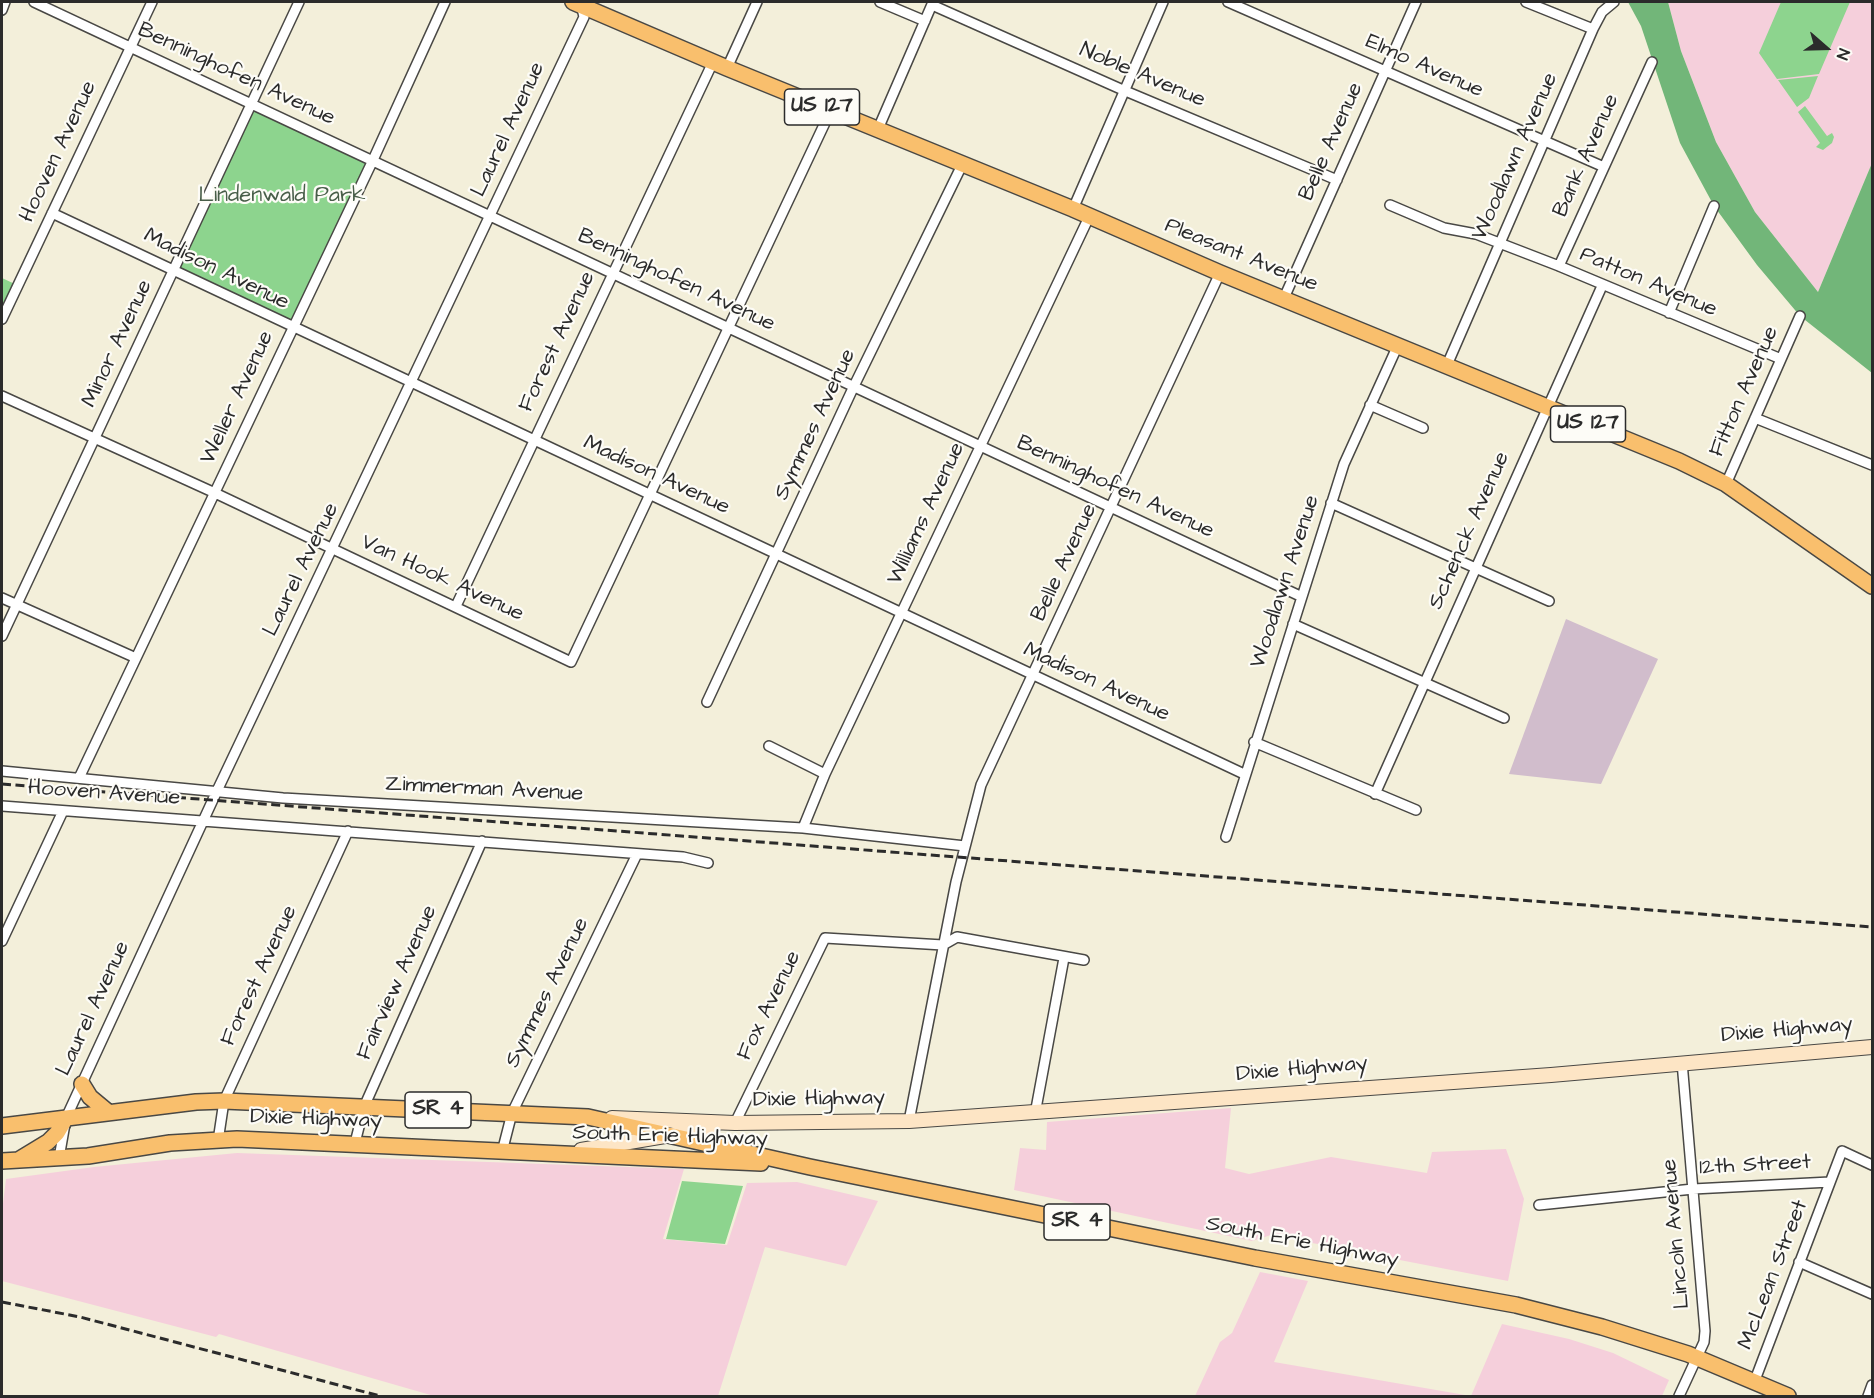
<!DOCTYPE html>
<style>
body{margin:0}
#map{position:relative;width:1874px;height:1398px;overflow:hidden;background:#f3efda;font-family:"Architects Daughter",sans-serif}
canvas{display:block}
.frame{position:absolute;inset:0;border:3px solid #2b2b2b;pointer-events:none}
.north{position:absolute;left:1796px;top:18px;width:60px;height:60px;-webkit-text-stroke:4px #fdfcf7;paint-order:stroke;rotate:110deg;font-size:16px;font-weight:700;line-height:24px;text-align:center;color:#2b2b2b}
.north::after{content:'';display:block;margin:auto;width:21px;height:27px;background:#2b2b2b;clip-path:polygon(50% 0,100% 100%,50% 72%,0 100%)}
</style>
<div id="map">
<canvas width="1874" height="1398"></canvas>
<div class="frame"></div>
<div class="north">N</div>
</div>
<script>
const g = document.querySelector('canvas').getContext('2d');
g.lineJoin = 'round';
function fillPath(path, color) { g.fillStyle = color; g.fill(path, 'evenodd'); }
const poly = rows => new Path2D(rows.map(r => 'M' + r).join(''));
function trace(path, color, width, dash) { g.strokeStyle = color; g.lineWidth = width; g.lineCap = dash ? 'butt' : 'round'; g.setLineDash(dash || []); g.stroke(path); }
function drawText(font, color, halo, rows, align = 'center') {
  g.font = font + ' "Architects Daughter",sans-serif'; g.lineWidth = 4.5; g.setLineDash([]); g.textBaseline = 'middle'; g.strokeStyle = halo; g.fillStyle = color; for (const [text, x, y, turn = 0] of rows) {
    g.save(); g.translate(x, y); g.rotate((+turn || 0) * Math.PI / 180); g.textAlign = isNaN(turn) ? turn : align; if (halo) g.strokeText(text, 0, 0); g.fillText(text, 0, 0); g.restore();
  }
}
fillPath(poly([
 [1668,2,1872,2,1872,163,1818,292,1755,212,1716,142,1681,51],
 [1231,1108,1225,1168,1249,1174,1331,1157,1427,1173,1432,1152,1506,1149,1524,1199,1508,1281,1271,1235,1252,1241,1014,1190,1020,1148,1046,1150,1047,1122],
 [237,1153,684,1169,663,1239,727,1245,747,1183,797,1182,878,1201,846,1266,765,1247,718,1396,434,1396,219,1334,216,1337,2,1281,2,1212,6,1179,94,1167],
 [1260,1272,1308,1281,1274,1362,1471,1396,1502,1324,1569,1339,1613,1353,1669,1380,1662,1396,1195,1396,1220,1342,1232,1333]
]), '#f5cfdb');
fillPath(poly([
 [1566,619,1658,659,1601,784,1509,774]
]), '#d1bdcc');
fillPath(poly([
 [1781,2,1850,2,1819,74,1777,79,1759,53],
 [1818,76,1809,98,1797,107,1778,80],
 [253,104,373,160,292,327,173,270],
 [1805,106,1827,136,1832,133,1834,137,1832,143,1823,150,1816,147,1820,143,1798,112],
 [2,278,17,285,2,319],
 [682,1181,743,1186,725,1244,666,1239]
]), '#8dd48e');
fillPath(poly([
 [1628,2,1668,2,1681,51,1716,142,1755,212,1818,292,1872,163,1872,373,1800,316,1757,265,1714,206,1680,143,1641,26]
]), '#72b679');
const street = poly([
 [34,2,1300,596],
 [880,2,925,21],
 [1228,2,1604,167],
 [1526,2,1593,29],
 [932,5,1123,90,1337,180],
 [2,10,5,2],
 [727,68,757,2],
 [878,129,933,2],
 [1390,205,1444,228,1476,234,1559,266,1781,359],
 [1073,209,1163,2],
 [52,213,1244,774],
 [1559,266,1652,62],
 [1284,298,1416,2],
 [1669,313,1714,206],
 [2,319,152,2],
 [1447,365,1593,29,1602,12,1614,2],
 [2,396,215,493,571,662,831,110],
 [1370,405,1423,428],
 [1755,418,1872,465],
 [1726,484,1800,316],
 [1331,503,1549,601],
 [2,598,136,658],
 [456,606,713,62],
 [1293,624,1504,718],
 [2,636,299,2],
 [707,702,854,386,962,165],
 [1254,742,1416,810],
 [769,746,825,774],
 [2,771,283,798,803,828,965,846],
 [79,778,373,160,445,2],
 [1375,794,1602,286],
 [2,806,683,857,708,863],
 [803,828,825,774,1089,217],
 [1226,837,1344,464,1398,345],
 [2,941,63,811],
 [1035,1114,1064,958],
 [909,1121,956,882,981,785,1220,273],
 [735,1123,825,938,943,945,957,937,1084,960],
 [218,1141,224,1101,348,831],
 [355,1143,364,1107,482,841],
 [502,1152,512,1113,637,854],
 [59,1158,66,1118,216,793,584,17,581,4],
 [1539,1205,1693,1189,1830,1182],
 [1799,1262,1872,1294],
 [1755,1380,1842,1151,1872,1165],
 [1679,1396,1704,1342,1705,1331,1682,1062],
 [1868,1396,1872,1385]
]);
const secondary = poly([
 [612,1118,735,1123,909,1121,1551,1075,1872,1047],
 [581,1150,713,1128]
]);
const primary = poly([
 [573,2,727,68,1073,209,1220,273,1679,461,1726,484,1872,586],
 [82,1084,90,1097,108,1112],
 [2,1126,196,1102,224,1101,588,1117,810,1167,1255,1258,1516,1305,1602,1327,1688,1354,1788,1396],
 [20,1159,48,1142,57,1133,66,1118],
 [2,1161,88,1156,170,1143,237,1139,761,1163]
]);
trace(street, '#494845', 12);
trace(secondary, '#494845', 16);
trace(primary, '#494845', 18);
trace(street, '#fff', 9);
trace(secondary, '#fde5c5', 14);
trace(primary, '#f9bf6d', 15);
trace(poly([
 [2,784,1872,927],
 [2,1302,80,1317,380,1396]
]), '#2b2b2b', 3, [9, 4.5]);
for (const [x, y, w] of [
 [822,107,75],
 [1588,424,75],
 [438,1110,66],
 [1077,1222,66]
]) { const box = new Path2D(); box.roundRect(x - w / 2, y - 18, w, 36, 4.5); g.fillStyle = '#fdfcf7'; g.fill(box); trace(box, '#2b2b2b', 1.5); }
drawText('bold 21px', '#2b2b2b', null, [
 ["US 127",822,107],
 ["US 127",1588,424],
 ["SR 4",438,1110],
 ["SR 4",1077,1222]
]);
drawText('22px', '#2b2b2b', '#fdfcf7', [
 ["Elmo Avenue",1424,67,24],
 ["Benninghofen Avenue",236,75,25],
 ["Noble Avenue",1142,76,23],
 ["Laurel Avenue",509,130,-65],
 ["Belle Avenue",1332,142,-66],
 ["Hooven Avenue",59,152,-65],
 ["Bank Avenue",1587,156,-66],
 ["Woodlawn Avenue",1516,157,-66],
 ["Pleasant Avenue",1241,256,22],
 ["Madison Avenue",216,270,26],
 ["Benninghofen Avenue",676,281,25],
 ["Patton Avenue",1648,283,23],
 ["Forest Avenue",558,342,-65],
 ["Minor Avenue",118,344,-65],
 ["Fitton Avenue",1745,392,-66],
 ["Weller Avenue",238,398,-65],
 ["Symmes Avenue",816,425,-65],
 ["Madison Avenue",656,476,25],
 ["Benninghofen Avenue",1115,488,25],
 ["Williams Avenue",927,514,-65],
 ["Schenck Avenue",1470,531,-66],
 ["Belle Avenue",1065,563,-65],
 ["Laurel Avenue",302,570,-64],
 ["Van Hook Avenue",442,579,25],
 ["Woodlawn Avenue",1286,582,-72],
 ["Madison Avenue",1096,683,25],
 ["Zimmerman Avenue",484,790,3],
 ["Hooven Avenue",104,794,4],
 ["Forest Avenue",260,976,-65],
 ["Fairview Avenue",398,983,-66],
 ["Symmes Avenue",548,993,-64],
 ["Fox Avenue",770,1006,-64],
 ["Laurel Avenue",94,1009,-65],
 ["Dixie Highway",1787,1031,-5],
 ["Dixie Highway",1302,1070,-5],
 ["Dixie Highway",819,1100,-1],
 ["Dixie Highway",316,1120,2],
 ["South Erie Highway",670,1137,2],
 ["12th Street",1755,1166,-3],
 ["Lincoln Avenue",1677,1234,-95],
 ["South Erie Highway",1302,1243,11],
 ["McLean Street",1774,1275,-69]
]);
drawText('22px', '#485e49', '#fdfcf7', [
 ["Lindenwald Park",282,196]
]);
</script>
